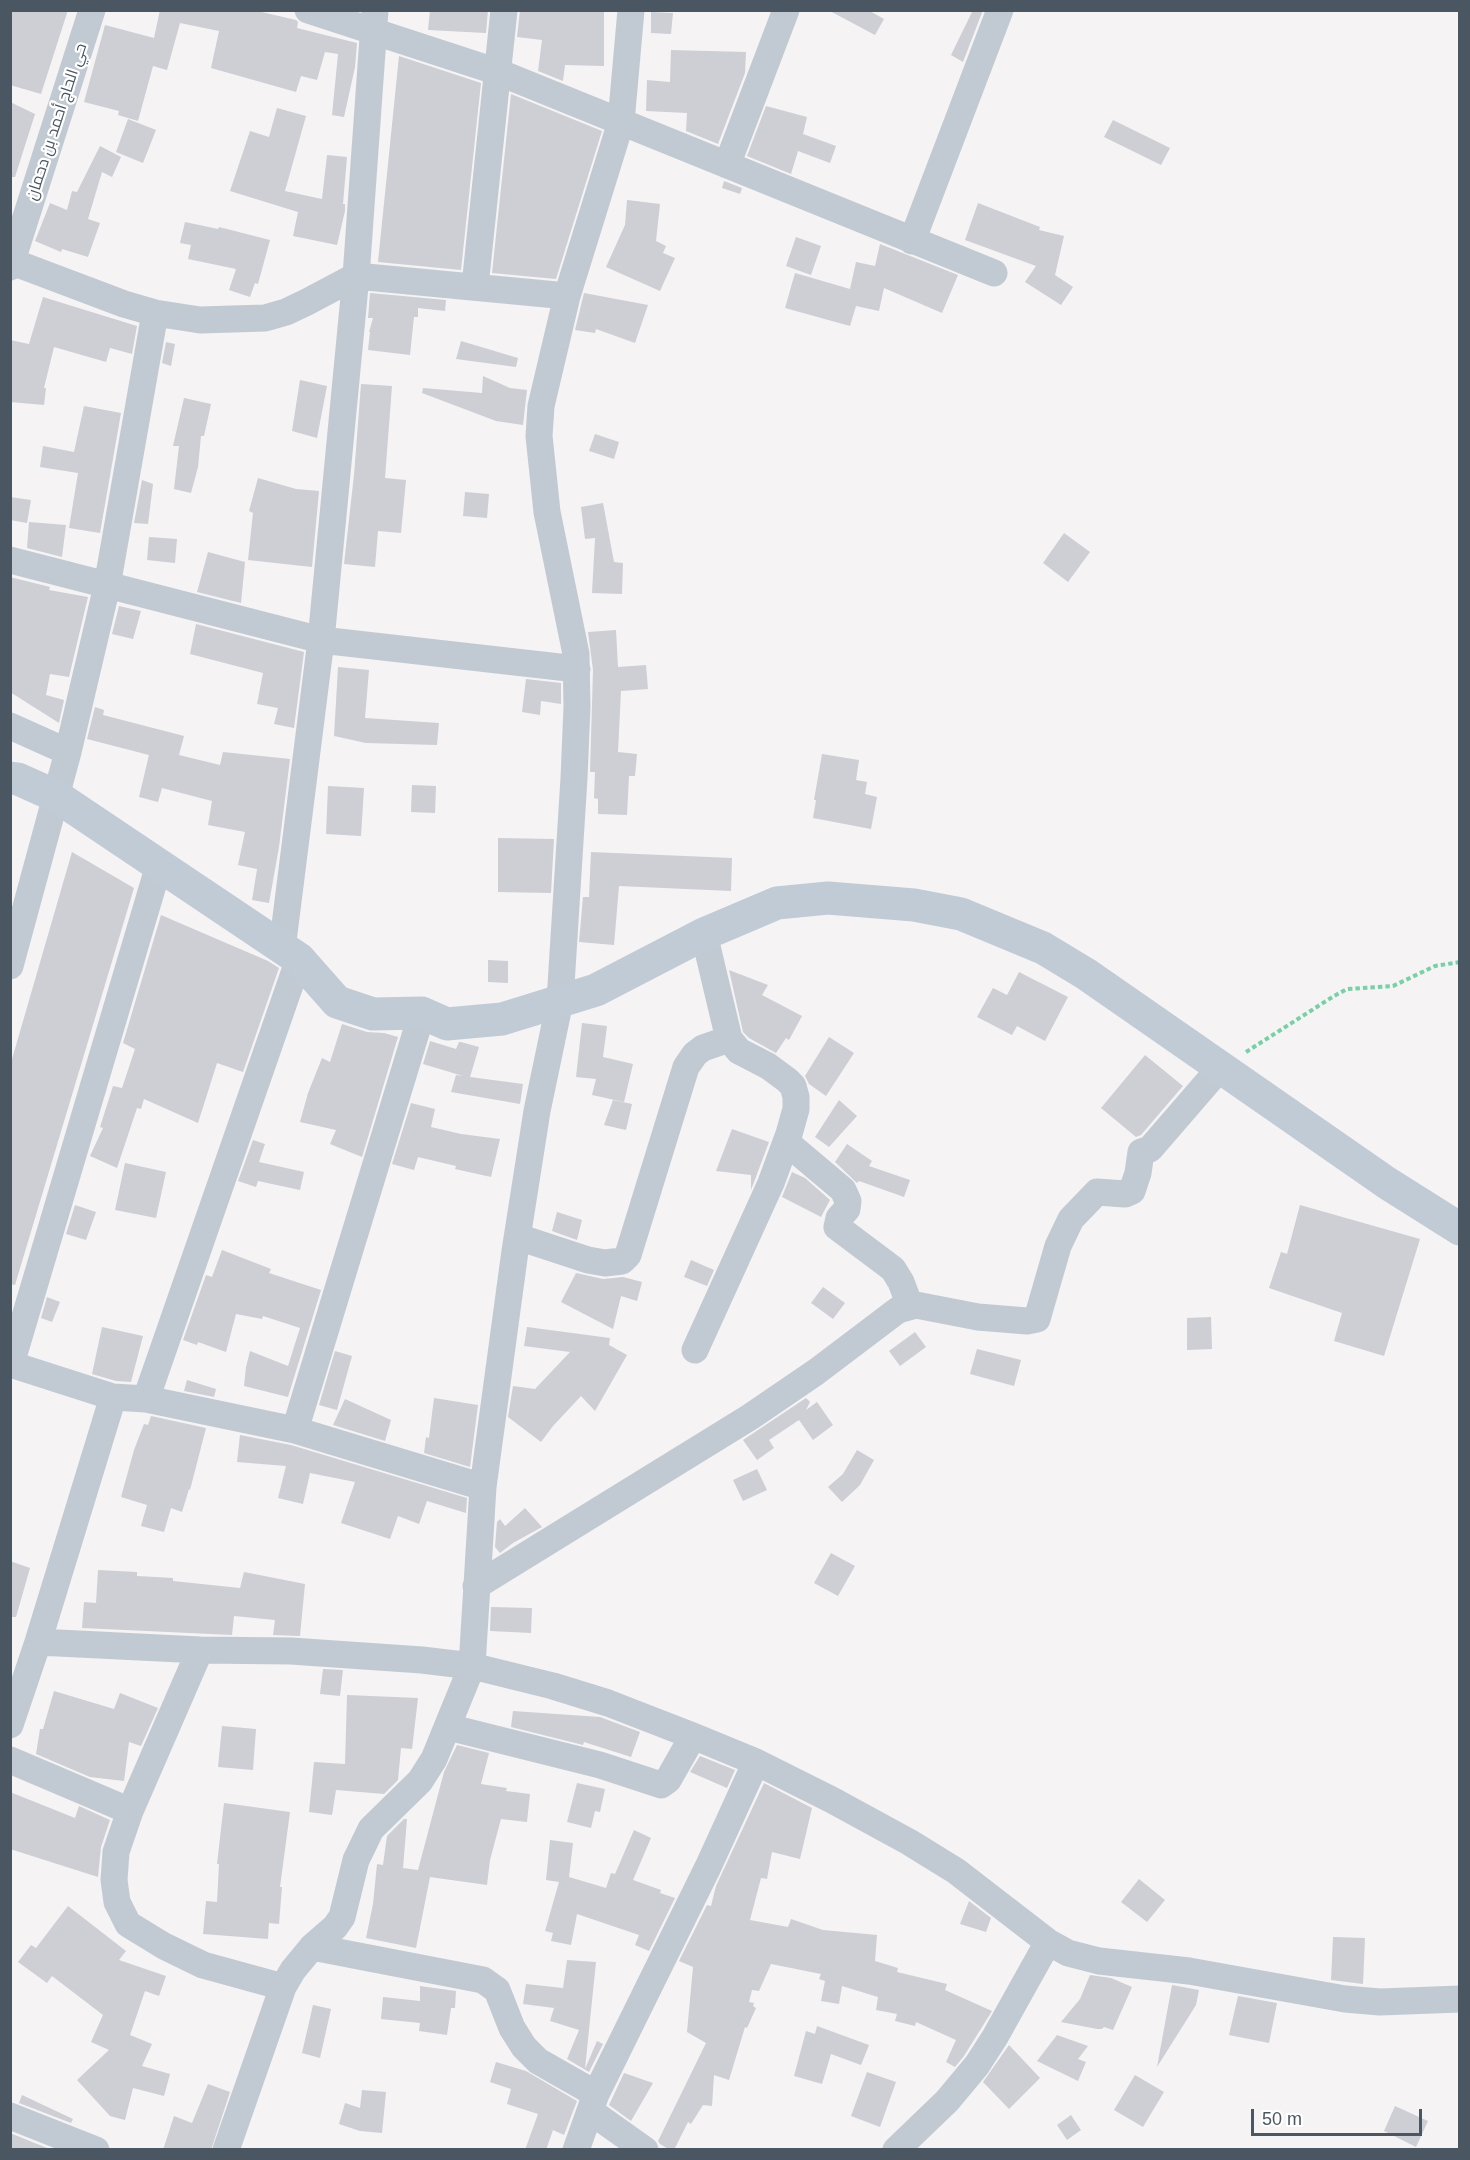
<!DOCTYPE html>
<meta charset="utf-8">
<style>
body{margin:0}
#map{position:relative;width:1470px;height:2160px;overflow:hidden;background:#f5f3f3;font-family:Helvetica,sans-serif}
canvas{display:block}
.frame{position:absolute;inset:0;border:12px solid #4a5661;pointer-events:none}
.scale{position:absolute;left:1251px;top:2109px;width:171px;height:27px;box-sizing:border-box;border:3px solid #4a5661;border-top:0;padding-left:8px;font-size:18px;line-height:21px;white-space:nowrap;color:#4a5661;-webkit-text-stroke:4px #fff;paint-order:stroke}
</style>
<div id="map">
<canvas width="1470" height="2160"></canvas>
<div class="frame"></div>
<div class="scale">50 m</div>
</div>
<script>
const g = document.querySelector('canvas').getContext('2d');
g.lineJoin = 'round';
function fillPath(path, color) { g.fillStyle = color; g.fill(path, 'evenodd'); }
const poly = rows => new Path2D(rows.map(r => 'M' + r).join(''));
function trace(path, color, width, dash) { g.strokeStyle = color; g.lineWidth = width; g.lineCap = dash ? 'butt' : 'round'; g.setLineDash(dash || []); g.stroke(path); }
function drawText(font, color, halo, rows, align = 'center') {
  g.font = font + ' Helvetica,Cairo,sans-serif'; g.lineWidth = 4.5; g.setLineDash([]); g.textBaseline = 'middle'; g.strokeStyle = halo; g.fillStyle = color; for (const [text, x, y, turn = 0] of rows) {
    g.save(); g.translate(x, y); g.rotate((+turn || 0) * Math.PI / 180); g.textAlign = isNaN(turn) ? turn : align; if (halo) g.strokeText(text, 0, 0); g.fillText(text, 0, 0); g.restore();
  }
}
fillPath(poly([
 [10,10,68,10,41,94,10,85],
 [160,10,253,10,296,20,298,22,297,28,357,43,355,67,344,117,332,115,338,54,325,52,317,80,301,76,296,92,211,68,219,31,180,23,167,70,153,66,138,121,118,115,119,111,84,102,105,25,154,38],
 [430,10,488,10,486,33,428,30],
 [520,10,604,10,604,66,565,65,563,81,538,71,542,40,517,37],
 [828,10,868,10,884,19,875,35],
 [973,10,983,10,963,62,951,55],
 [651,12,673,13,671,34,651,33],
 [671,50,746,52,745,73,718,144,686,131,687,113,646,111,647,80,670,82],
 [399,56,481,83,461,270,378,262],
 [511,94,602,131,556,279,492,273],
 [10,102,35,114,15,177,10,177],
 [766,106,807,117,803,134,836,146,830,163,798,151,791,174,747,156],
 [277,108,306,116,285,191,322,199,327,155,347,157,343,204,345,204,345,211,337,245,293,236,298,212,230,191,250,131,269,137],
 [128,119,156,130,143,163,116,152],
 [1113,120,1170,148,1161,165,1104,137],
 [100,146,121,157,112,177,102,172,88,219,100,223,88,257,62,249,61,252,35,241,50,203,67,210,72,191,77,192],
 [724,181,742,188,740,194,722,188],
 [627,200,660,204,656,241,666,246,663,253,675,258,660,291,606,267,625,225],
 [978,203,1040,227,1039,230,1064,236,1055,275,1073,287,1061,305,1025,282,1036,266,965,240],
 [185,222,218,229,219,227,270,240,258,284,255,283,250,297,229,290,236,269,188,259,191,245,180,243],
 [796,237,821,246,811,275,786,266],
 [880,244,958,275,942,313,884,288,879,311,856,306,850,326,785,308,795,273,850,289,856,262,875,266],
 [370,293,446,300,445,311,418,308,418,317,414,317,410,355,368,350,370,332,369,332,373,318,368,318],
 [584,293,648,305,635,343,596,329,595,333,575,330],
 [43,297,137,326,132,354,110,348,106,362,54,347,44,388,46,388,44,405,10,402,10,340,29,344],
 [461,341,518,358,516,367,456,359],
 [166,342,175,344,171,366,162,363],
 [483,376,510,388,527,390,523,425,496,421,422,393,423,388,482,393],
 [300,380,327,386,317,438,292,431],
 [361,384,392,386,385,478,406,480,401,533,378,531,375,567,344,564,354,475],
 [184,398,211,404,204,436,201,436,198,467,191,493,174,489,179,446,173,446],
 [84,406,121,413,100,533,69,528,78,473,40,467,43,446,74,452],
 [595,434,619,442,614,459,589,451],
 [258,478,296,489,319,491,312,567,248,560,253,513,249,511],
 [142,480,153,484,148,524,134,523],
 [465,492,489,494,487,518,463,516],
 [10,497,31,500,27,523,10,520],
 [603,503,614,562,623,563,622,594,592,593,595,538,585,539,581,507],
 [29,522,66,525,62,557,27,548],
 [1064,533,1090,552,1068,582,1043,563],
 [149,537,177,539,175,563,147,560],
 [208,552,245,562,241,603,197,592],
 [10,577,50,587,49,590,88,597,69,677,50,674,46,695,64,700,59,723,10,692],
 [119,606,141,611,133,639,112,634],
 [196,624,304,652,294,728,274,724,278,708,257,704,263,673,190,654],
 [616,630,618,667,646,665,648,689,621,691,618,752,637,754,635,776,629,776,627,815,598,814,598,799,594,798,595,772,590,772,593,670,588,632],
 [338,667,369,670,365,718,439,723,437,745,366,743,334,736],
 [526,679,561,683,561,704,541,701,540,715,522,712],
 [95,707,104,710,103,715,184,736,179,755,220,765,223,752,290,759,279,847,269,903,252,900,257,869,238,865,245,832,208,825,212,801,162,788,158,802,139,797,149,755,87,739],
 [822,754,859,760,856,780,867,782,865,794,877,797,871,829,813,818,816,800,814,800],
 [412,785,436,786,435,813,411,812],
 [328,786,364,788,361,836,326,834],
 [498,838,554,839,551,893,498,892],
 [72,852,134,888,15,1285,10,1284,10,1066],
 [591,852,732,858,731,891,619,886,614,945,579,942,583,897,589,897],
 [161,915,268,961,279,968,243,1072,217,1063,198,1123,144,1099,141,1109,137,1108,117,1168,90,1156,103,1128,100,1127,113,1086,122,1088,135,1049,123,1043],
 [488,960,508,961,508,983,488,982],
 [729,970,768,985,762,995,802,1016,789,1040,786,1038,776,1053,749,1038,743,1032],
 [1019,972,1068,997,1045,1041,1017,1026,1012,1035,977,1017,993,988,1007,995],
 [582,1023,607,1026,603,1057,633,1064,624,1102,592,1095,596,1079,576,1077],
 [342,1024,367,1032,384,1033,398,1037,362,1157,330,1144,336,1130,300,1122,308,1093,322,1058,330,1062],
 [829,1037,854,1053,826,1096,809,1084,805,1076],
 [430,1041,456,1049,459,1042,461,1042,479,1047,470,1077,523,1084,520,1104,451,1092,456,1075,463,1076,423,1064],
 [1145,1055,1183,1086,1141,1135,1136,1137,1101,1108],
 [613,1100,632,1104,626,1130,604,1125],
 [839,1100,857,1116,829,1147,815,1137],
 [411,1103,435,1109,431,1127,461,1134,500,1139,491,1177,455,1169,456,1166,418,1157,414,1170,392,1164],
 [732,1129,769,1142,751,1190,751,1175,716,1171],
 [253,1140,265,1144,259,1162,304,1172,300,1190,258,1181,256,1187,238,1181],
 [847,1144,872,1161,869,1166,910,1180,904,1197,859,1181,857,1183,835,1162],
 [125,1163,166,1172,156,1218,115,1210],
 [792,1172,805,1178,830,1200,821,1217,782,1197],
 [75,1205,96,1212,86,1240,66,1234],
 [1300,1205,1420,1239,1384,1356,1334,1341,1342,1313,1269,1288,1281,1252,1287,1254],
 [557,1212,582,1220,577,1240,552,1231],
 [222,1250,271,1269,269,1273,321,1290,288,1397,244,1386,246,1367,250,1351,288,1366,300,1328,263,1316,262,1319,236,1314,226,1352,198,1342,197,1345,183,1340,206,1275,212,1277],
 [691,1260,714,1270,707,1286,684,1277],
 [576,1273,603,1279,623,1277,642,1282,637,1301,621,1296,613,1329,561,1302],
 [823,1287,845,1303,833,1319,811,1303],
 [47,1297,60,1302,52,1322,41,1318],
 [1211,1317,1212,1349,1187,1350,1187,1318],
 [102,1327,143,1336,131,1382,116,1381,92,1374],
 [527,1327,610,1338,609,1345,627,1355,595,1411,581,1396,553,1426,541,1442,508,1417,513,1386,535,1389,570,1352,524,1346],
 [915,1332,926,1347,900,1366,889,1351],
 [977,1349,1021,1360,1014,1386,970,1374],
 [335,1351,352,1356,337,1410,319,1405],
 [187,1380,216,1389,214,1397,184,1391],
 [434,1398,478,1405,470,1467,424,1453,426,1437,429,1438],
 [806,1398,810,1402,806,1410,817,1402,833,1425,813,1440,799,1420,769,1440,774,1448,757,1460,743,1440],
 [345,1399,391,1420,385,1441,333,1425],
 [151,1416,206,1428,190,1490,189,1489,182,1512,171,1508,164,1532,141,1526,147,1505,121,1497,134,1450,144,1424,148,1425],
 [240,1435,291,1445,467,1498,466,1513,427,1501,419,1524,398,1516,390,1539,341,1523,355,1482,310,1473,303,1504,278,1498,286,1466,237,1462],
 [857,1450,874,1460,860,1485,842,1502,828,1487,843,1474],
 [757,1469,767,1490,743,1501,733,1480],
 [525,1508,542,1527,513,1543,500,1553,495,1547,497,1522,500,1519,505,1526],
 [831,1553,855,1566,838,1596,814,1583],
 [10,1561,30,1568,16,1617,10,1617],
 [98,1570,137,1572,137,1576,173,1578,173,1581,240,1588,244,1572,305,1584,300,1636,273,1635,275,1620,234,1616,232,1635,82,1628,84,1602,96,1603],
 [491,1607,532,1608,531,1633,490,1631],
 [323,1669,343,1670,340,1696,320,1694],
 [54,1691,114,1709,120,1693,158,1708,141,1746,129,1742,124,1781,90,1777,36,1754,40,1729,43,1729],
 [347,1695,418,1698,412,1749,401,1748,398,1780,384,1794,336,1790,332,1815,309,1812,314,1762,345,1764],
 [513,1711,600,1717,640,1732,631,1757,584,1742,583,1745,511,1727],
 [222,1726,256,1729,253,1770,218,1767],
 [457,1745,489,1753,481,1784,507,1788,506,1791,530,1794,527,1822,501,1819,490,1860,487,1885,430,1877,416,1948,366,1938,373,1904,377,1864,383,1865,387,1836,404,1819,407,1819,403,1868,418,1870,444,1772],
 [700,1756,735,1770,727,1788,690,1772],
 [577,1783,605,1789,600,1812,595,1811,591,1828,567,1822],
 [764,1783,812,1808,800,1859,772,1852,767,1879,761,1878,750,1920,788,1927,791,1919,823,1930,877,1935,875,1961,898,1968,897,1972,947,1984,945,1990,992,2011,964,2056,955,2067,946,2062,956,2040,916,2022,915,2026,895,2021,897,2014,876,2010,878,1997,842,1986,839,2004,821,2001,825,1981,819,1979,821,1974,771,1964,759,1991,752,1990,749,2002,754,2003,753,2006,756,2008,747,2028,745,2027,729,2080,714,2075,712,2106,703,2105,691,2124,688,2122,674,2150,670,2150,660,2144,658,2141,706,2043,687,2032,693,1967,679,1961,707,1905,711,1906,716,1886],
 [10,1792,75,1818,79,1806,110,1820,101,1847,98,1877,10,1849],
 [224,1803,290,1812,280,1887,282,1887,279,1924,269,1923,268,1939,203,1934,206,1901,217,1902,219,1864,217,1864],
 [634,1830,651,1838,633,1880,661,1890,660,1893,675,1898,649,1951,635,1945,639,1935,577,1914,571,1945,551,1941,553,1933,545,1931,559,1882,546,1880,550,1840,573,1843,569,1877,606,1888,611,1873,615,1874],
 [1139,1879,1165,1900,1147,1922,1121,1902],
 [969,1901,991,1918,986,1932,960,1924],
 [68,1906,126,1951,119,1960,166,1976,159,1996,145,1991,130,2035,152,2044,142,2066,170,2074,164,2096,133,2088,125,2120,110,2116,77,2080,109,2050,91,2042,103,2015,52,1976,47,1983,18,1962,31,1945,36,1948],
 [1333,1937,1365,1938,1363,1984,1331,1980],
 [567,1960,596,1962,585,2069,597,2041,603,2044,589,2072,567,2059,579,2030,550,2021,554,2008,523,2004,526,1984,563,1988],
 [1090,1975,1111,1978,1132,1987,1113,2030,1104,2027,1102,2029,1097,2029,1061,2022,1080,1999],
 [1172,1985,1199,1990,1196,2005,1157,2067],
 [420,1986,456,1991,455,2008,451,2008,447,2035,419,2031,420,2023,381,2019,383,1997,420,2001],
 [1238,1996,1277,2003,1269,2043,1229,2035],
 [313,2005,331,2009,320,2058,302,2053],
 [817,2026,869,2045,861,2065,831,2054,822,2084,794,2076,806,2031,815,2034],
 [1057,2035,1088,2046,1078,2059,1086,2062,1078,2081,1037,2061],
 [1009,2045,1040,2078,1009,2109,983,2082],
 [496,2062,526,2071,577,2101,564,2135,553,2130,546,2150,525,2150,538,2114,507,2104,511,2089,490,2082],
 [867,2072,896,2082,880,2127,851,2116],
 [624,2073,653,2083,631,2121,609,2105],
 [1135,2075,1164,2092,1143,2127,1114,2110],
 [208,2084,230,2092,211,2150,163,2150,174,2116,192,2123],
 [362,2090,386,2092,382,2133,360,2131,339,2124,345,2103,360,2108],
 [22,2095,73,2119,71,2123,19,2103],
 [1395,2106,1428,2121,1416,2147,1384,2131],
 [1071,2115,1081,2130,1067,2140,1057,2125],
 [10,2133,52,2150,10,2150]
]), '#cdcfd5');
trace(poly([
 [1246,1052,1334,996,1347,989,1393,986,1435,966,1460,962]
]), '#7ad0a6', 4, [4.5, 3]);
trace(poly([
 [308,10,498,72,994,273],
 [727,165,786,10],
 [912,241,1000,10],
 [10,261,124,304,155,313,200,320,265,318,286,312,307,302,356,276,567,296],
 [10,267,92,10],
 [475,286,504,10],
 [10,560,321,640,577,669],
 [10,726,68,752],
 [282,949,321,640,356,276,375,10],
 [10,966,68,752,107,586,155,313],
 [786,1142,843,1190,848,1201,847,1209,839,1218,837,1227,893,1269,901,1282,910,1306],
 [518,1237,588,1260,605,1263,622,1261,628,1255,686,1067,695,1054,703,1048,729,1039],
 [695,1350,771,1183,789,1134,796,1109,796,1097,793,1086,787,1080,768,1066,739,1051,729,1039,704,934],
 [10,1364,113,1397,146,1399,295,1430,483,1487],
 [11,1364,159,865],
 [146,1399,299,959],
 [295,1430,422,1013],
 [476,1586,750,1417,816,1372,898,1310,916,1305,978,1317,1027,1321,1037,1319,1058,1246,1071,1219,1097,1192,1125,1194,1132,1191,1138,1173,1141,1152,1150,1149,1220,1068],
 [38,1642,200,1650,291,1651,422,1660,472,1666,553,1686,608,1703,693,1736,756,1762,832,1800,909,1842,956,1871,1048,1942,1068,1953,1099,1961,1189,1971,1345,1999,1380,2002,1460,1999],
 [200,1650,130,1811,116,1852,114,1880,117,1902,128,1924,164,1946,203,1965,283,1987],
 [10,1725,38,1642,113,1397],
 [448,1727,600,1765,661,1785,668,1780,693,1736],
 [10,1760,130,1811],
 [312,1947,483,1980,497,1990,512,2028,524,2047,538,2061,596,2094],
 [590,2111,645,2150],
 [10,2116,96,2150],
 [226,2150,283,1987,293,1970,312,1947,335,1927,342,1917,356,1860,371,1829,420,1781,434,1759,472,1666,483,1487,515,1251,537,1111,560,1001,574,778,577,707,576,654,547,512,539,436,541,406,567,296,621,122,631,10],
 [576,2150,596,2094,708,1867,756,1762],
 [896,2150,947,2101,977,2065,995,2037,1048,1942]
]), '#c1cad2', 27);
trace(poly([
 [10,778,18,779,56,796,299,959,337,1002,373,1014,422,1013,447,1024,502,1019,596,990,704,934,777,903,828,898,914,905,961,914,1043,948,1086,974,1387,1183,1460,1229]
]), '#c1cbd6', 33);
drawText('16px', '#4a5661', '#fff', [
 ["حي الحاج أحمد بن دحمان",57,122,-72]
]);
</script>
